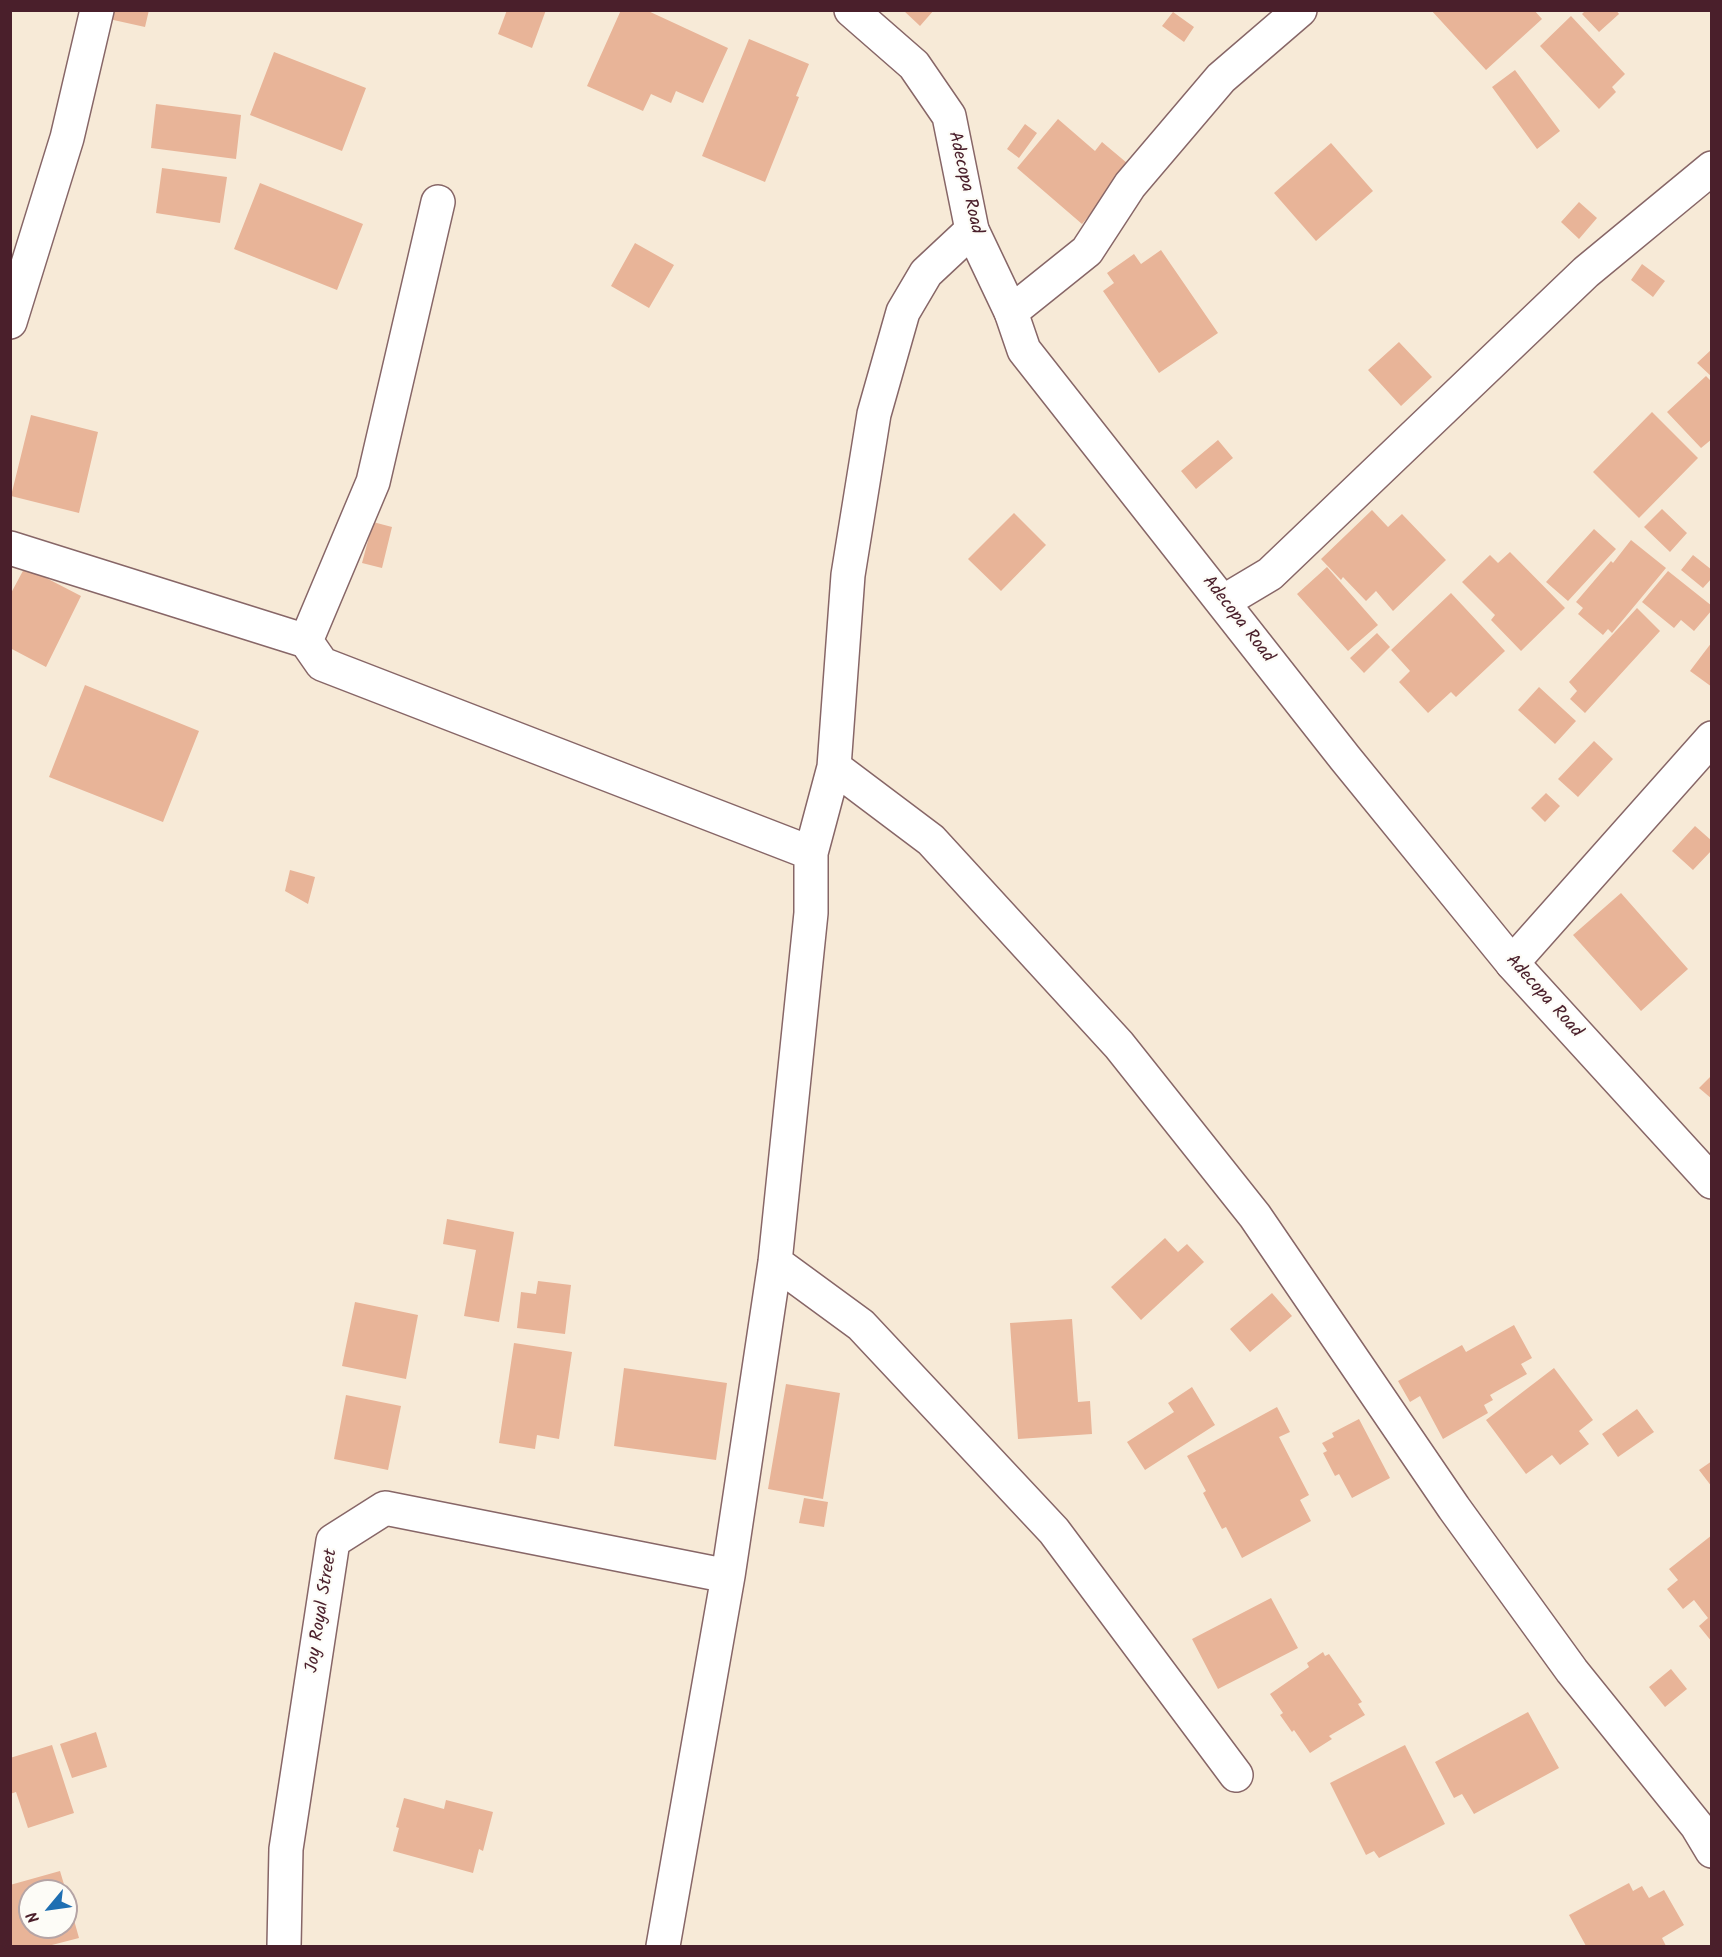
<!DOCTYPE html>
<style>
body{margin:0}
#map{position:relative;width:1722px;height:1957px;overflow:hidden;background:#f7ead7;font-family:Kalam,sans-serif}
canvas{display:block}
.frame{position:absolute;inset:0;border:12px solid #4a1f2b;pointer-events:none}
.north{position:absolute;left:18px;top:1879px;width:60px;height:60px;box-sizing:border-box;background:#fdfcf7;border:2px solid #b5a4a5;border-radius:50%;rotate:241deg;font-size:16px;font-weight:700;line-height:24px;text-align:center;color:#4a1f2b}
.north::after{content:'';display:block;margin:auto;width:21px;height:27px;background:#1f6fb2;clip-path:polygon(50% 0,100% 100%,50% 72%,0 100%)}
</style>
<div id="map">
<canvas width="1722" height="1957"></canvas>
<div class="frame"></div>
<div class="north">N</div>
</div>
<script>
const g = document.querySelector('canvas').getContext('2d');
g.lineJoin = 'round';
function fillPath(path, color) { g.fillStyle = color; g.fill(path, 'evenodd'); }
const poly = rows => new Path2D(rows.map(r => 'M' + r).join(''));
function trace(path, color, width, dash) { g.strokeStyle = color; g.lineWidth = width; g.lineCap = dash ? 'butt' : 'round'; g.setLineDash(dash || []); g.stroke(path); }
function drawText(font, color, halo, rows, align = 'center') {
  g.font = font + ' Kalam,sans-serif'; g.lineWidth = 4.5; g.setLineDash([]); g.textBaseline = 'middle'; g.strokeStyle = halo; g.fillStyle = color; for (const [text, x, y, turn = 0] of rows) {
    g.save(); g.translate(x, y); g.rotate((+turn || 0) * Math.PI / 180); g.textAlign = isNaN(turn) ? turn : align; if (halo) g.strokeText(text, 0, 0); g.fillText(text, 0, 0); g.restore();
  }
}
fillPath(poly([
 [111,10,149,10,145,27,109,19],
 [507,10,546,10,532,48,498,34],
 [621,10,646,10,728,48,703,103,676,91,671,103,651,94,643,111,587,86],
 [903,10,934,10,920,26],
 [1431,10,1534,10,1542,19,1486,70],
 [1586,10,1616,10,1619,14,1599,32,1582,14],
 [1173,12,1194,27,1184,42,1162,26],
 [1571,16,1625,74,1612,87,1616,92,1599,109,1540,46],
 [749,39,809,64,796,96,799,97,765,182,702,156],
 [274,52,366,88,342,151,250,115],
 [1515,70,1560,131,1537,149,1492,87],
 [156,104,241,115,236,159,151,148],
 [1058,119,1095,151,1102,142,1127,163,1123,176,1082,224,1017,168],
 [1025,124,1037,133,1019,158,1007,149],
 [1331,143,1373,191,1316,241,1274,193],
 [162,168,227,177,220,223,156,213],
 [260,183,363,224,337,290,234,249],
 [1579,202,1597,218,1579,239,1561,222],
 [635,243,674,265,649,308,611,286],
 [1161,250,1218,333,1159,373,1103,291,1114,283,1107,273,1134,254,1141,264],
 [1642,264,1665,281,1653,297,1631,280],
 [1399,342,1432,377,1401,406,1368,370],
 [1712,349,1712,377,1697,363],
 [1706,376,1712,382,1712,439,1701,448,1667,412],
 [1652,412,1698,458,1639,518,1593,472],
 [31,415,98,432,79,513,11,496],
 [1218,440,1233,458,1196,489,1181,471],
 [1662,509,1687,533,1670,552,1644,527],
 [1372,510,1388,527,1402,514,1446,560,1393,611,1376,591,1366,601,1343,577,1341,580,1321,559],
 [1014,513,1046,545,1001,591,968,559],
 [373,522,392,527,382,568,362,563],
 [1594,529,1616,549,1568,601,1546,582],
 [1631,540,1666,568,1612,633,1608,629,1603,635,1578,614,1583,608,1576,602,1611,561,1613,563],
 [1510,552,1565,608,1521,651,1491,620,1495,615,1462,582,1490,555,1498,563],
 [1693,555,1712,570,1712,578,1703,588,1681,570],
 [25,567,81,596,46,667,10,648,10,595],
 [1327,567,1378,625,1348,651,1297,594],
 [1668,571,1712,606,1712,610,1694,631,1681,620,1674,628,1642,602],
 [1451,593,1505,651,1456,697,1451,692,1428,713,1399,682,1410,671,1391,650],
 [1637,608,1660,631,1585,713,1570,699,1577,691,1569,682],
 [1377,633,1390,647,1364,673,1350,658],
 [1712,642,1712,687,1690,671],
 [85,685,199,731,163,822,49,777],
 [1539,687,1576,721,1555,744,1518,710],
 [1594,741,1613,759,1578,797,1558,779],
 [1546,793,1560,806,1545,822,1531,808],
 [1695,826,1712,841,1712,850,1693,870,1672,851],
 [290,870,315,877,308,904,285,891],
 [1621,893,1688,969,1641,1011,1573,935],
 [1712,1075,1712,1099,1699,1088],
 [447,1219,514,1232,499,1322,464,1316,476,1250,443,1244],
 [1165,1238,1178,1252,1187,1244,1204,1262,1141,1320,1111,1287],
 [538,1281,571,1285,565,1334,517,1328,521,1292,536,1294],
 [1272,1293,1292,1316,1250,1352,1230,1329],
 [355,1302,418,1315,406,1379,342,1366],
 [1072,1319,1078,1402,1090,1401,1092,1434,1018,1439,1010,1323],
 [1514,1325,1532,1358,1521,1364,1527,1374,1490,1395,1493,1400,1484,1405,1488,1413,1443,1439,1420,1396,1410,1402,1398,1381,1462,1345,1466,1352],
 [514,1343,572,1352,559,1439,537,1435,535,1449,499,1443],
 [624,1368,727,1383,716,1460,614,1446],
 [1554,1368,1593,1420,1579,1431,1589,1444,1560,1465,1552,1455,1526,1474,1486,1420],
 [786,1384,840,1393,823,1499,768,1489],
 [1192,1387,1215,1425,1145,1470,1127,1442,1174,1412,1168,1403],
 [346,1395,401,1406,388,1470,334,1459],
 [1277,1407,1290,1432,1279,1437,1309,1495,1300,1500,1311,1521,1242,1558,1226,1527,1222,1529,1203,1493,1206,1491,1187,1456],
 [1637,1409,1654,1432,1618,1457,1602,1434],
 [1359,1419,1390,1478,1352,1498,1339,1474,1335,1476,1323,1453,1327,1451,1322,1443,1334,1437,1332,1433],
 [1712,1461,1712,1487,1699,1470],
 [804,1498,828,1502,824,1527,799,1523],
 [1712,1535,1712,1642,1699,1626,1708,1618,1694,1600,1683,1609,1667,1589,1678,1580,1669,1569],
 [1271,1598,1298,1648,1218,1689,1192,1639],
 [1323,1652,1325,1656,1329,1654,1362,1702,1358,1704,1365,1715,1329,1736,1332,1739,1310,1753,1294,1730,1292,1732,1280,1715,1283,1713,1270,1694,1309,1667,1307,1663],
 [1671,1669,1687,1689,1665,1707,1649,1687],
 [1528,1712,1559,1768,1474,1814,1462,1794,1454,1798,1435,1762],
 [96,1732,107,1767,72,1778,60,1744],
 [52,1745,74,1813,28,1828,16,1792,10,1794,10,1758],
 [1405,1745,1445,1824,1379,1858,1374,1851,1366,1855,1330,1783],
 [404,1798,444,1809,446,1800,493,1812,483,1851,479,1849,473,1873,393,1851,399,1828,396,1827],
 [60,1871,66,1891,30,1891,30,1927,66,1927,67,1895,79,1938,48,1946,10,1946,10,1885],
 [1629,1883,1633,1891,1642,1886,1649,1898,1664,1890,1684,1925,1662,1938,1666,1946,1586,1946,1569,1915]
]), '#e8b498');
const minor = poly([
 [1011,312,1087,251,1130,185,1221,78,1300,10],
 [10,322,67,138,97,10],
 [10,548,306,641,322,664,811,853],
 [1223,602,1270,574,1586,272,1712,168],
 [306,641,373,482,438,202],
 [834,767,931,840,1119,1045,1255,1216,1454,1508,1572,1671,1697,1826,1712,1851],
 [1512,963,1712,738],
 [775,1262,861,1325,1054,1531,1236,1775],
 [284,1946,286,1849,333,1541,385,1508,728,1576],
 [663,1946,728,1576,775,1262,811,913,811,853,834,767,848,575,874,414,903,312,926,273,972,230]
]);
const tertiary = poly([
 [851,10,914,65,949,116,972,230,1011,312,1024,350,1345,758,1512,963,1712,1182]
]);
trace(minor, '#876667', 36);
trace(tertiary, '#876667', 36);
trace(minor, '#fff', 33);
trace(tertiary, '#fff', 33);
drawText('18px', '#4a1f2b', '#fdfcf7', [
 ["Adecopa Road",964,183,77],
 ["Adecopa Road",1237,620,52],
 ["Adecopa Road",1543,997,48],
 ["Joy Royal Street",323,1611,-81]
]);
</script>
